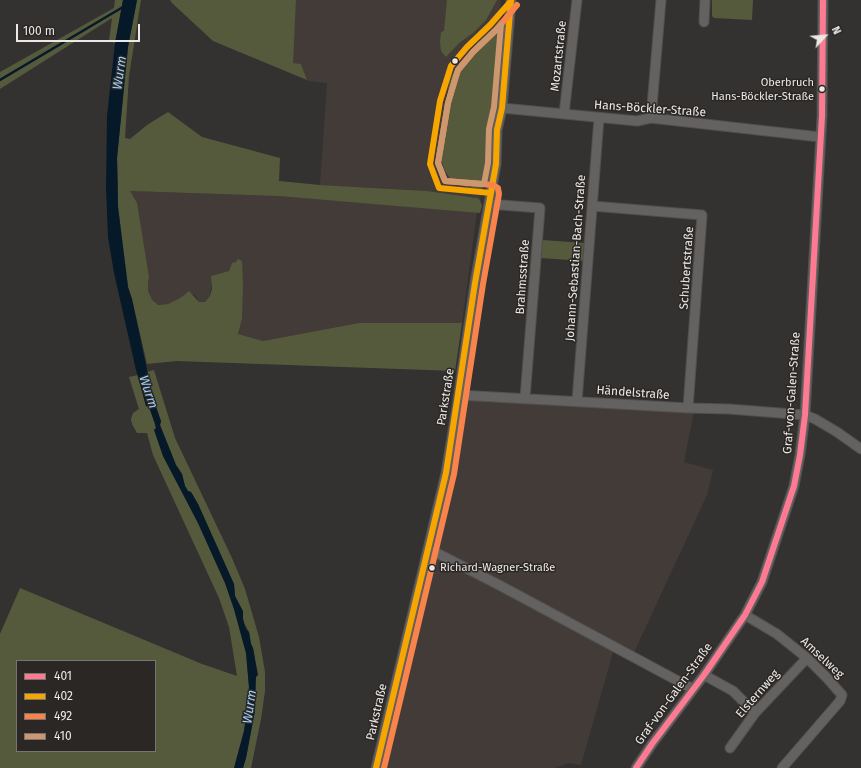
<!DOCTYPE html>
<meta charset="utf-8">
<style>
body{margin:0}
#map{position:relative;width:861px;height:768px;overflow:hidden;background:#343230;font-family:"Fira Sans",sans-serif}
canvas{display:block}
.legend{position:absolute;left:16px;top:660px;width:140px;height:92px;box-sizing:border-box;background:#2b2725;border:1px solid #787472;margin:0;padding:5px 7px;list-style:none;font-size:12px;color:#ebe8e6}
.legend li{display:flex;align-items:center;gap:8px;height:20px}
.legend b{width:20px;border:1px solid #787472}
.north{position:absolute;left:805px;top:16px;width:40px;height:40px;-webkit-text-stroke:3px #2b2725;paint-order:stroke;rotate:64deg;font-size:11px;font-weight:700;line-height:16px;text-align:center;color:#ebe8e6}
.north::after{content:'';display:block;margin:auto;width:14px;height:18px;background:#ebe8e6;clip-path:polygon(50% 0,100% 100%,50% 72%,0 100%)}
.scale{position:absolute;left:16px;top:24px;width:124px;height:18px;box-sizing:border-box;border:2px solid #ebe8e6;border-top:0;padding-left:5px;font-size:12px;line-height:14px;white-space:nowrap;color:#ebe8e6;-webkit-text-stroke:3px #2b2725;paint-order:stroke}
</style>
<div id="map">
<canvas width="861" height="768"></canvas>
<ul class="legend">
<li><b style="height:5px;background:#fe7a93"></b>401</li>
<li><b style="height:5px;background:#f7a600"></b>402</li>
<li><b style="height:5px;background:#f8844c"></b>492</li>
<li><b style="height:5px;background:#cd976f"></b>410</li>
</ul>
<div class="north">N</div>
<div class="scale">100 m</div>
</div>
<script>
const g = document.querySelector('canvas').getContext('2d');
g.lineJoin = 'round';
function fillPath(path, color) { g.fillStyle = color; g.fill(path, 'evenodd'); }
const poly = rows => new Path2D(rows.map(r => 'M' + r).join(''));
function trace(path, color, width, dash) { g.strokeStyle = color; g.lineWidth = width; g.lineCap = dash ? 'butt' : 'round'; g.setLineDash(dash || []); g.stroke(path); }
function drawText(font, color, halo, rows, align = 'center') {
  g.font = font + ' "Fira Sans",sans-serif'; g.lineWidth = 3; g.setLineDash([]); g.textBaseline = 'middle'; g.strokeStyle = halo; g.fillStyle = color; for (const [text, x, y, turn = 0] of rows) {
    g.save(); g.translate(x, y); g.rotate((+turn || 0) * Math.PI / 180); g.textAlign = isNaN(turn) ? turn : align; if (halo) g.strokeText(text, 0, 0); g.fillText(text, 0, 0); g.restore();
  }
}
fillPath(poly([
 [296,0,501,0,494,86,484,183,480,200,476,198,427,191,320,185,327,83,309,81,307,80,301,64,292,63],
 [130,191,277,196,477,212,462,323,359,323,263,341,238,334,242,319,242,261,232,263,229,271,223,273,218,274,212,280,210,296,205,302,199,302,196,296,187,292,180,298,168,304,158,305,147,312],
 [465,400,694,411,684,462,713,470,707,495,630,661,613,652,581,765,569,763,555,768,381,768,427,579]
]), '#433b37');
fillPath(poly([
 [115,0,123,0,115,43,109,41,112,18,0,89,0,72,114,8],
 [137,0,141,0,129,76,125,138,130,139,147,125,168,112,202,137,280,158,279,181,320,185,427,191,477,198,480,200,482,206,480,213,278,196,130,191,137,203,149,277,148,282,148,291,152,300,158,305,168,304,180,298,189,291,199,302,205,302,210,296,212,289,211,276,229,271,232,263,236,262,238,259,242,261,243,285,242,319,238,334,263,341,359,323,462,323,455,371,177,361,147,364,132,299,128,287,118,207,118,183,117,158,128,47],
 [170,0,296,0,293,63,301,64,307,80,213,41,172,3],
 [447,0,497,0,486,20,473,33,459,43,446,57,441,51,440,42,441,32,444,31],
 [712,0,753,0,752,20,714,18,712,16],
 [500,19,493,118,484,187,481,189,466,187,450,178,445,171,442,162,442,143,449,82,454,71,481,40,493,29],
 [542,240,584,243,583,261,541,258],
 [154,370,175,438,232,558,245,589,259,637,265,672,265,691,261,719,251,768,243,768,246,758,255,711,255,659,253,648,251,644,249,632,244,623,240,606,236,601,235,595,234,584,198,504,191,492,188,491,185,486,182,474,176,465,160,425,161,421,157,412,147,372],
 [138,375,146,406,149,406,155,424,156,428,155,431,163,456,198,523,225,583,234,609,246,653,249,687,247,710,244,731,234,768,0,768,0,634,20,588,202,664,237,676,229,627,219,598,153,455,147,433,137,433,132,424,131,419,133,413,139,409,129,377],
 [17,661,155,661,155,751,17,751]
]), '#565a3d');
fillPath(poly([
 [123,0,137,0,128,47,117,158,118,207,128,287,132,299,153,398,161,421,160,425,176,465,182,474,185,486,188,491,191,492,198,504,234,584,235,596,243,611,243,619,246,629,249,632,251,644,253,648,258,675,256,677,255,711,252,726,246,758,243,768,234,768,244,731,247,710,249,687,246,653,234,609,225,583,198,523,163,456,154,430,156,428,155,424,149,407,146,406,136,370,114,273,108,237,106,189,107,116,115,43]
]), '#061929');
trace(poly([
 [0,80,123,7]
]), '#061929', 2.5);
const street = poly([
 [704,22,705,0],
 [502,108,637,121,651,118,820,137],
 [564,114,577,0],
 [651,118,661,0],
 [489,204,540,208,525,398],
 [592,206,702,215,688,408],
 [459,395,688,408,729,409,805,415,815,419,837,432,861,449],
 [577,401,599,118],
 [429,549,501,586,693,689],
 [745,615,777,634,807,658,827,678,842,695,840,701,782,768],
 [704,675,733,691,755,713],
 [730,748,755,713,807,658],
 [376,768,446,473,457,407,475,283,496,164,497,130,502,108,511,0],
 [636,768,652,744,704,675,745,615,762,582,794,486,800,455,805,415,822,116,823,0]
]);
trace(street, '#51504e', 11);
trace(street, '#636260', 9);
trace(poly([
 [636,768,652,744,704,675,745,615,762,582,794,486,800,455,805,415,822,116,823,0]
]), '#fe7a93', 6);
trace(poly([
 [491,193,439,188,430,164,440,101,451,66,467,47,490,25,511,1],
 [376,768,446,473,475,283,496,164,497,130,502,108,511,0]
]), '#f7a600', 6);
trace(poly([
 [384,768,454,474,483,284,499,194,498,188,493,185,445,181,438,163,448,103,458,70,473,52,496,30,517,5]
]), '#f8844c', 6);
trace(poly([
 [501,25,494,107,489,129,488,163,484,184,445,181,438,163,448,103,455,79,458,70,473,52,501,25]
]), '#cd976f', 6);
for (const [x, y, r, color] of [
 [455,61,3.5,"#ebe8e6"],
 [822,89,3.5,"#ebe8e6"],
 [432,568,3.5,"#ebe8e6"]
]) { const dot = new Path2D(); dot.arc(x, y, r, 0, 2 * Math.PI); g.fillStyle = color; g.fill(dot); trace(dot, '#2b2725', 1.5); }
drawText('11px', '#ebe8e6', '#2b2725', [
 ["Oberbruch",814,83],
 ["Hans-Böckler-Straße",814,97],
 ["Richard-Wagner-Straße",440,568,"left"]
], 'right');
drawText('12px', '#ebe8e6', '#2b2725', [
 ["Mozartstraße",559,56,-84],
 ["Hans-Böckler-Straße",650,109,4],
 ["Johann-Sebastian-Bach-Straße",576,258,-86],
 ["Schubertstraße",687,268,-86],
 ["Brahmsstraße",523,277,-86],
 ["Händelstraße",633,393,4],
 ["Graf-von-Galen-Straße",792,393,-86],
 ["Parkstraße",446,397,-81],
 ["Amselweg",822,658,43],
 ["Graf-von-Galen-Straße",674,694,-54],
 ["Elsternweg",758,694,-49],
 ["Parkstraße",377,712,-77]
]);
drawText('italic 13px', '#9cd0fc', '#2b2725', [
 ["Wurm",120,73,-82],
 ["Wurm",148,392,72],
 ["Wurm",250,707,-82]
]);
</script>
